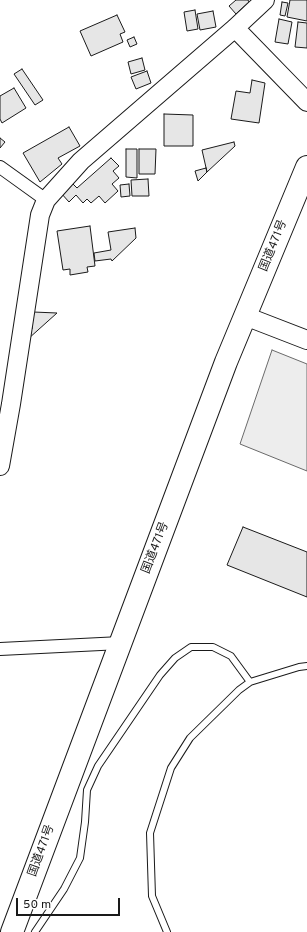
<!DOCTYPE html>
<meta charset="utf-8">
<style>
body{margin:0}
#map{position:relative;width:307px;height:932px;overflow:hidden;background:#fff;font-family:Overpass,sans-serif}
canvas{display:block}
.scale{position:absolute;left:16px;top:898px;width:104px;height:18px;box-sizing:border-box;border:2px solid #1a1a1a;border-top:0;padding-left:5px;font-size:12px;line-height:14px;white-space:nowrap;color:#1a1a1a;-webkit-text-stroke:3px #fff;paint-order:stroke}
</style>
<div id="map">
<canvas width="307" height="932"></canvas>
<div class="scale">50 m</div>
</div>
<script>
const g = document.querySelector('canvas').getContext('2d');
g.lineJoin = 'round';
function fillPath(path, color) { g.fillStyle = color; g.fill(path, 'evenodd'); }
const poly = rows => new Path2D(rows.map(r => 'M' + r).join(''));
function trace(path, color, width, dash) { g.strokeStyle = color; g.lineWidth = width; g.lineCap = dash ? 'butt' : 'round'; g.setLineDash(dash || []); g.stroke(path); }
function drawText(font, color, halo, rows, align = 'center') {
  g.font = font + ' Overpass,"Noto Sans JP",sans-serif'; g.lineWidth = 3; g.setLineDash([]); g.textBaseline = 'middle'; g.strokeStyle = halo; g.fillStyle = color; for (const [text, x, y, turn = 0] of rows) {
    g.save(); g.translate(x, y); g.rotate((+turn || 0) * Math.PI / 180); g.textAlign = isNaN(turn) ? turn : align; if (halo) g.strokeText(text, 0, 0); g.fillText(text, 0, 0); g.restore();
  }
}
const parking = poly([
 [272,350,307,364,307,471,240,444,272,350]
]);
fillPath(parking, '#ededed');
trace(parking, '#6a6a6a', 1);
const building = poly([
 [236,0,248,0,249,2,236,14,229,6,236,0],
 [290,0,307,0,307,21,287,17,290,0],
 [282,2,288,3,285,16,280,15,282,2],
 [195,10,198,29,187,31,184,12,195,10],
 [213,11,216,27,200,30,197,14,213,11],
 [117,15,125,32,120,34,123,42,91,56,80,31,117,15],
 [279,19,292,22,288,44,275,42,279,19],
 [298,22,307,23,307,48,295,47,298,22],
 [134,37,137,44,130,47,127,40,134,37],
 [142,58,145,70,131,74,128,62,142,58],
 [22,69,43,100,35,105,14,74,22,69],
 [147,71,151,83,136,89,131,77,147,71],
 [252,80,265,83,259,123,231,119,236,91,250,93,252,80],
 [14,88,26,108,2,123,0,119,0,96,14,88],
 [164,114,193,115,193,146,164,146,164,114],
 [69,127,80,146,58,158,62,164,40,182,23,153,69,127],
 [0,138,5,142,0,148,0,138],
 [234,142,235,146,207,172,202,150,234,142],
 [126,149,137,149,137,178,126,177,126,149],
 [139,149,156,149,155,174,139,174,139,149],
 [111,158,119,166,113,171,119,178,112,184,118,191,105,203,99,196,91,203,87,199,83,203,76,195,69,202,61,193,72,183,77,188,111,158],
 [206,168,207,172,198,181,195,171,206,168],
 [148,179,149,196,132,196,131,180,148,179],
 [129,184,130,196,121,197,120,185,129,184],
 [90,226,95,266,87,267,88,272,70,275,70,269,63,270,57,231,90,226],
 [135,228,136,238,112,261,111,259,95,261,94,253,111,250,108,232,135,228],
 [33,312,57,313,28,339,30,329,32,329,33,312],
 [243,527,307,552,307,597,227,565,243,527]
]);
fillPath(building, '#e6e6e6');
trace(building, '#1a1a1a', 1);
const lane = poly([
 [35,932,64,889,80,858,85,822,87,790,98,766,160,675,175,658,191,647,213,647,231,656,250,682],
 [167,932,152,896,150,833,171,768,190,738,239,690,250,682,299,667,307,666]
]);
const street = poly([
 [0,167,46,200],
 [0,649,121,643]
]);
const secondary = poly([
 [235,28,307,102],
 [245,316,307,340],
 [0,466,11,404,40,215,46,200,81,161,235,28,265,0]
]);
const highway = poly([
 [12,932,226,362,307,167]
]);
trace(lane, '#1a1a1a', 8);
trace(street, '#1a1a1a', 14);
trace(secondary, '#1a1a1a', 20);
trace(highway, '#1a1a1a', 24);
trace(lane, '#fff', 6);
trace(street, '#fff', 12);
trace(secondary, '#fff', 18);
trace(highway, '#fff', 22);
drawText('12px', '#1a1a1a', '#fff', [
 ["国道471号",274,246,-68],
 ["国道471号",156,548,-69],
 ["国道471号",42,851,-70]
]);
</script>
